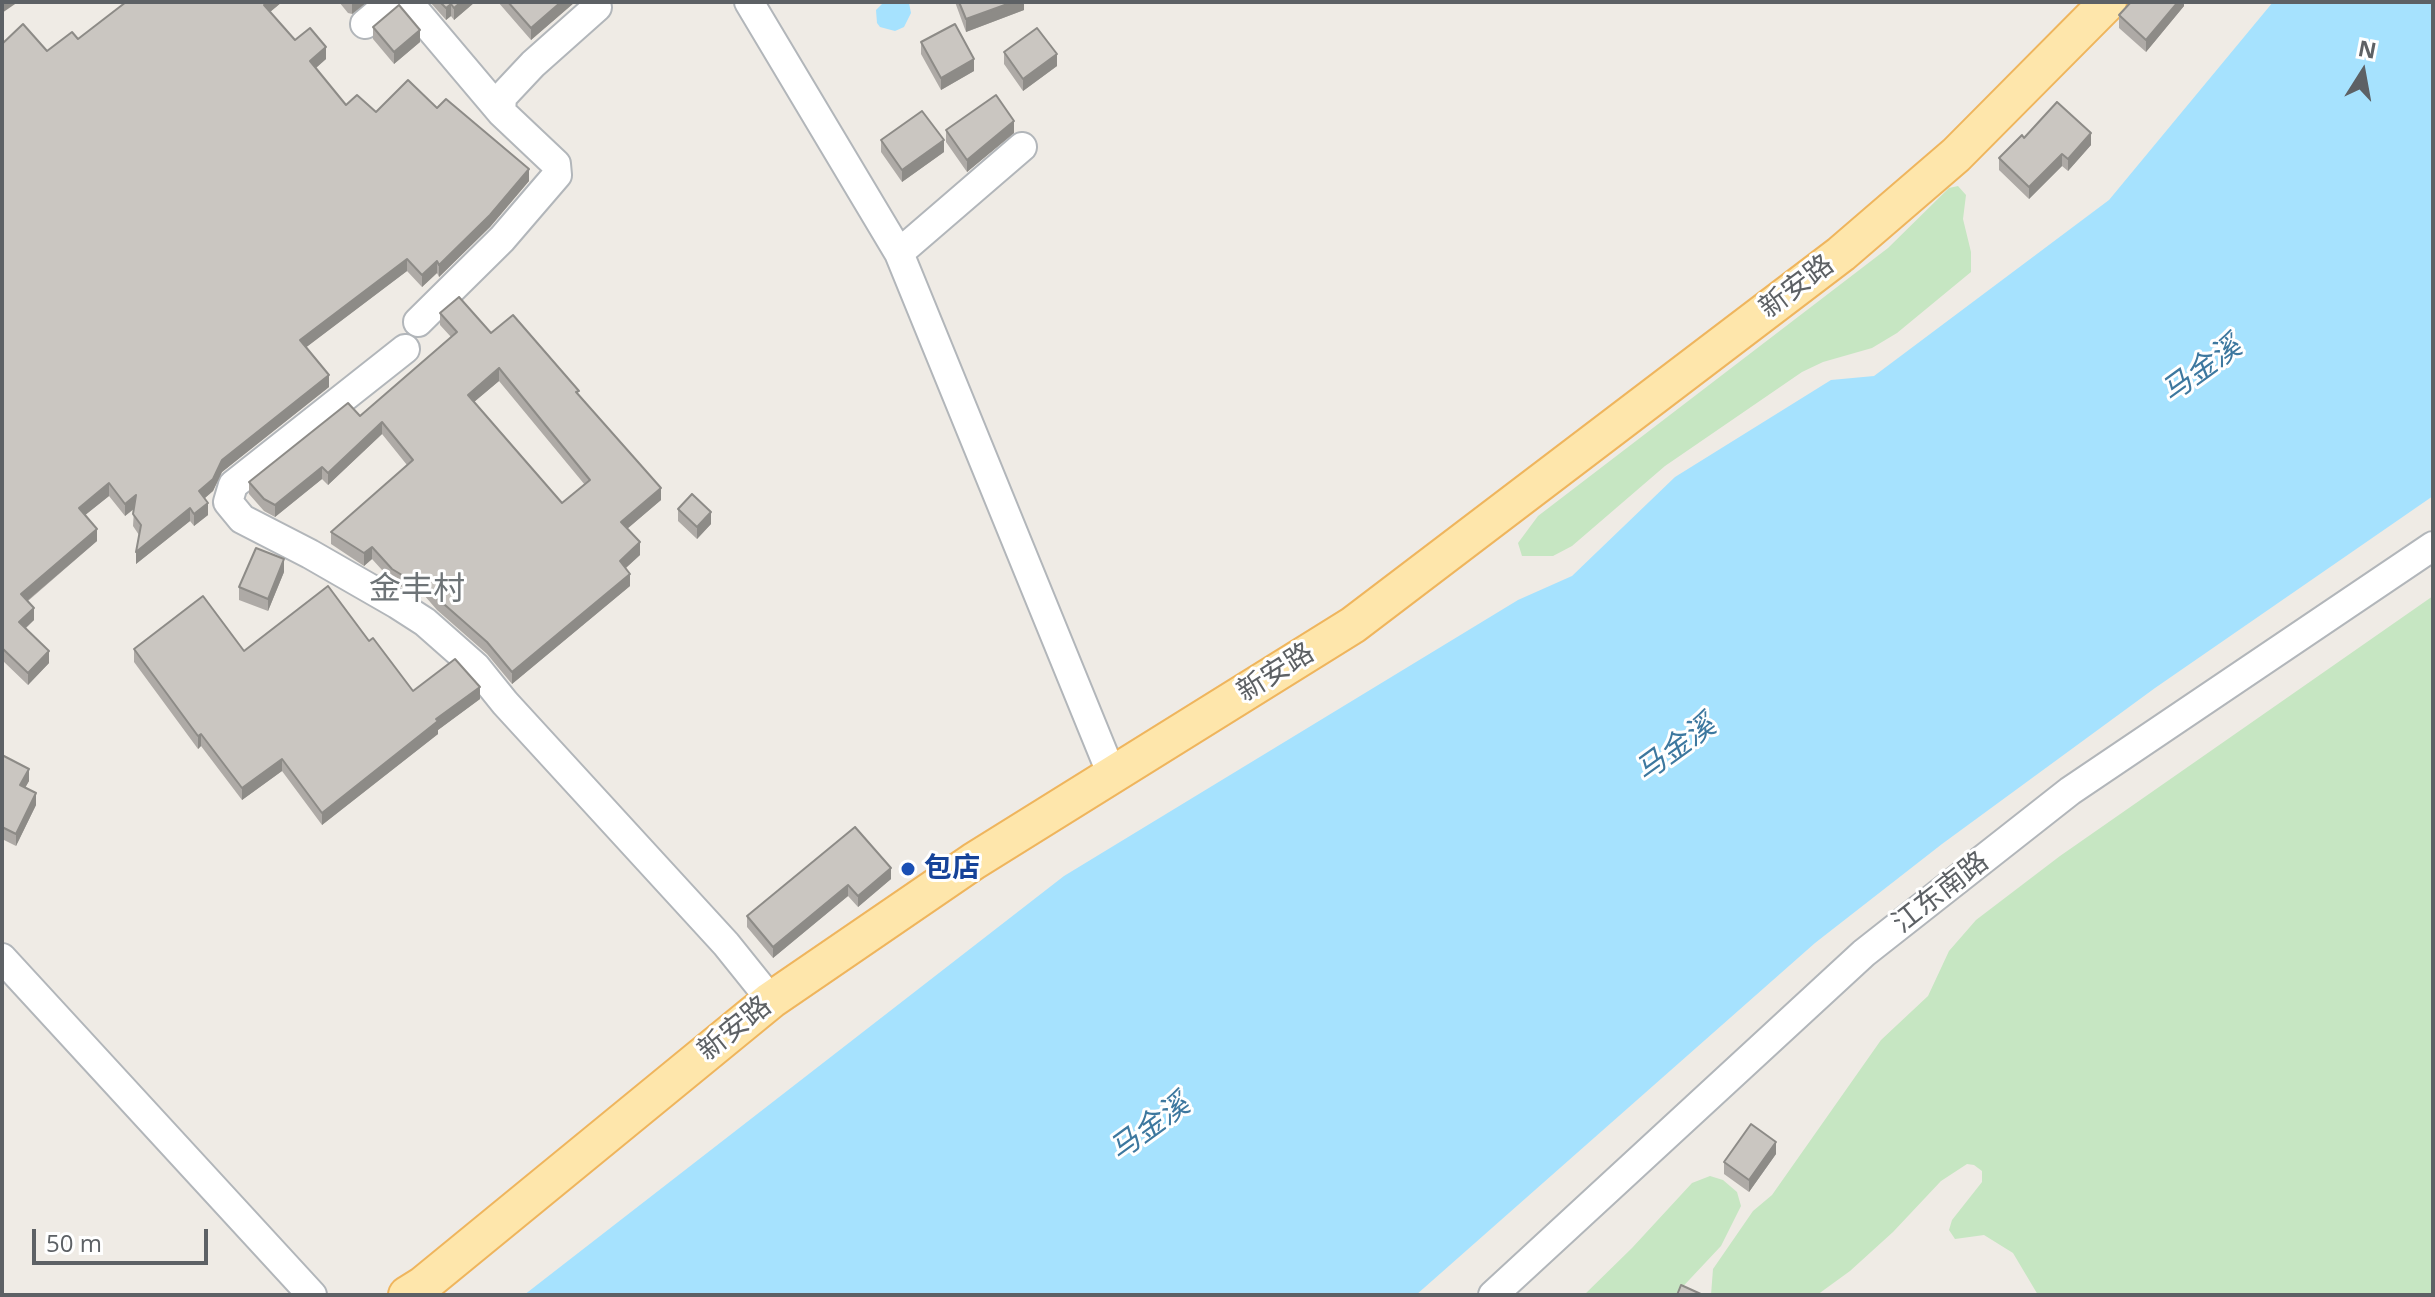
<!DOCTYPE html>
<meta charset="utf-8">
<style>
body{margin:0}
#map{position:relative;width:2435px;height:1297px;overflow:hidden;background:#efebe5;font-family:"Open Sans",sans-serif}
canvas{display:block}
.frame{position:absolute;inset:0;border:4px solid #5d6165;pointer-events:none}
.north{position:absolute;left:2323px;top:32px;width:80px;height:80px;-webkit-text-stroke:6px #fff;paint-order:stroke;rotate:11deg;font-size:22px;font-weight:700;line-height:32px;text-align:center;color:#5d6165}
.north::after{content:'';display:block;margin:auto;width:28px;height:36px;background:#5d6165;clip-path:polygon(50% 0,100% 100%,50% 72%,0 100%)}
.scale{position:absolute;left:32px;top:1229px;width:176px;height:36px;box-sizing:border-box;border:4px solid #5d6165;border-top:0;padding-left:10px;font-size:24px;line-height:28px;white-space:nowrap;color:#5d6165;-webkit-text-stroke:6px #fff;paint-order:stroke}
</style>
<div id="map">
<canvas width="2435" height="1297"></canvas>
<div class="frame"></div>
<div class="north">N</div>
<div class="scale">50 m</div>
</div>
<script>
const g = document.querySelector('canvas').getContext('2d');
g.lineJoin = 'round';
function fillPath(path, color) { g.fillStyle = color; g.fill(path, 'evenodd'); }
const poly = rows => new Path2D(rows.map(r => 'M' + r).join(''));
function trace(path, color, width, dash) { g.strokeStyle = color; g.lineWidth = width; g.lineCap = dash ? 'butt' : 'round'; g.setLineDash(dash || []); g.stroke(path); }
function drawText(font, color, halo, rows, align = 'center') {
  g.font = font + ' "Open Sans","Noto Sans SC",sans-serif'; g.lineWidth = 6; g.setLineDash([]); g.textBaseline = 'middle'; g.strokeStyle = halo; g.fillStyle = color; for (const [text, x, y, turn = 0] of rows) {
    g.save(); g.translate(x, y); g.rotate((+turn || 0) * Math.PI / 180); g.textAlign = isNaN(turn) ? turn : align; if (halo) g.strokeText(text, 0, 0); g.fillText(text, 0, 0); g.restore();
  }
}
fillPath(poly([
 [1958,186,1966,195,1963,219,1971,252,1971,272,1897,333,1872,348,1823,362,1802,372,1665,466,1572,546,1553,556,1522,556,1518,543,1538,516,1888,248,1949,188],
 [2433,596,2433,1295,2038,1295,2013,1253,1984,1235,1955,1239,1949,1230,1952,1220,1982,1182,1982,1171,1974,1165,1967,1164,1941,1181,1893,1232,1850,1271,1817,1295,1711,1295,1713,1269,1753,1211,1772,1195,1881,1040,1928,996,1949,951,1976,920,2060,856],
 [1710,1176,1723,1180,1737,1192,1741,1206,1721,1246,1675,1295,1584,1295,1632,1248,1692,1183]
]), '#c6e6c2');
fillPath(poly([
 [884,2,909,3,911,13,904,27,895,31,880,27,877,23,876,10],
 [2273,2,2433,2,2433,496,2155,688,1942,844,1815,943,1416,1295,524,1295,1064,876,1518,600,1572,576,1675,477,1831,380,1874,376,2109,200]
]), '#a6e2fe');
const minor = poly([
 [408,2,501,112],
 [749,2,899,253,1112,775],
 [365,24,391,2],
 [899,253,1022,147],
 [418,322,502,239,557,175,556,164,501,112,502,97,533,64,597,7],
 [405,349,233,485,228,502,242,519,310,554,397,604,425,622,476,667,505,703,726,944,771,1000],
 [2,958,312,1295],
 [1493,1295,1864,953,2070,791,2433,546]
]);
const major = poly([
 [407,1295,423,1285,771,1000,974,861,1353,625,1841,254,1956,155,2108,2]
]);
trace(minor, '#b2b6ba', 32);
trace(major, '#efb55d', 40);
trace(minor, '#fff', 28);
trace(major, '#fee6ab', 36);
fillPath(poly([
 [123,2,282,2,270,12,295,40,326,59,316,68,346,105,376,112,437,108,529,181,490,227,439,277,437,273,422,287,407,271,306,347,329,387,222,472,213,491,205,498,208,515,194,526,190,521,136,564,139,535,133,526,134,509,125,516,109,496,85,515,97,541,28,601,34,620,26,628,49,663,28,685,2,660,2,44,47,51,78,39,123,5],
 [339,2,367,2,352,14,348,13],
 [430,2,475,2,454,20,451,16,446,20],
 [498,2,575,2,531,40],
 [955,2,1024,2,1024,10,966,32],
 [2184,2,2184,6,2146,52,2119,28,2119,15],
 [373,27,420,42,394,64,373,39],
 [921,42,974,71,941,90,921,54],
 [1004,52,1057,66,1023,91,1004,64],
 [946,130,1014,133,967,172,946,142],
 [2024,138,2091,145,2068,171,2062,166,2029,199,1999,170,1999,158],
 [881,140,944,152,902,182,881,152],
 [440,313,491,333,579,395,661,500,627,529,640,555,626,568,630,586,512,684,487,654,437,610,424,595,420,598,392,581,372,559,364,566,331,544,331,532,407,465,382,434,328,485,322,479,275,517,264,511,249,494,249,482,360,416,451,337,440,325],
 [499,381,585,485,562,503,474,402],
 [678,509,711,524,697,539,678,521],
 [284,572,268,611,239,600,239,587],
 [369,641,413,691,480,699,438,730,438,734,322,825,282,771,242,800,201,746,198,749,134,662,134,649,244,651],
 [2,755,29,781,25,787,36,805,16,846,2,839],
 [855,827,891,879,858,907,848,896,773,958,747,927,747,916],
 [1776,1154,1749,1192,1724,1174,1724,1162]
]), '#aeaaa6');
fillPath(poly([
 [2,2,18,2,2,13],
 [268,2,282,2,264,17,264,5],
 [352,2,367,2,352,14],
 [461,2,475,2,454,20,454,8],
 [561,2,575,2,531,40,531,28],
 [1013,2,1024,2,1024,10,966,32,966,19],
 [2178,2,2184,2,2184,6,2146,52,2146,40],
 [451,4,451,16,446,20,446,8],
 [420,30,420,42,394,64,394,52],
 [326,47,326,59,310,73,310,61],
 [1057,54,1057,66,1023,91,1023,79],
 [974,59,974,71,941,90,941,78],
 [1014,121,1014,133,967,172,967,160],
 [2091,133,2091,145,2068,171,2068,159],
 [944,140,944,152,902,182,902,170],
 [2062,154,2062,166,2029,199,2029,187],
 [529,169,529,181,490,227,439,277,439,265],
 [407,259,407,271,300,352,300,340],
 [437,261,437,273,422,287,422,275],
 [499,368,499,381,468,407,468,395],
 [329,375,329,387,222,472,213,491,199,503,199,491,222,460],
 [382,422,382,434,328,485,328,473],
 [322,467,322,479,275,517,275,505],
 [109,483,109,496,79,520,79,508],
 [661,488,661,500,621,534,621,522],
 [136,495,136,507,125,516,125,504],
 [208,503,208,515,194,526,194,514],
 [190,508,190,521,136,564,136,552],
 [711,512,711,524,697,539,697,527],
 [97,529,97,541,21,606,21,594],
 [640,542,640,555,620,573,620,561],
 [372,547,372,559,364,566,364,553],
 [284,559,284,572,268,611,268,599],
 [630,574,630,586,512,684,512,672],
 [424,582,424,595,420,598,420,586],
 [34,608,34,620,19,634,19,622],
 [49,651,49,663,28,685,28,673],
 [480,687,480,699,438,730,438,734,322,825,322,813,436,719],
 [201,734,201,746,198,749,198,736],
 [282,759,282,771,242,800,242,788],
 [29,769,29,781,20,797,20,785],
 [36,793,36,805,16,846,16,834],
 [891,868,891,879,858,907,858,896],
 [848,885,848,896,773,958,773,947],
 [1776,1142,1776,1154,1749,1192,1749,1180]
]), '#8d8b87');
const building = poly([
 [126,2,268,2,264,5,295,40,310,28,326,47,310,61,346,105,357,95,376,112,408,80,437,108,446,99,529,169,490,215,439,265,437,261,422,275,407,259,300,340,329,375,222,460,213,479,199,491,208,503,194,514,190,508,136,552,141,525,133,514,136,495,125,504,109,483,79,508,97,529,21,594,34,608,19,622,49,651,28,673,2,648,2,44,23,24,47,51,72,32,78,39,126,2],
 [440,2,461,2,454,8,451,4,446,8,440,2],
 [508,2,561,2,531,28,508,2],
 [959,2,1013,2,966,19,959,2],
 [2131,2,2178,2,2146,40,2119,15,2131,2],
 [399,5,420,30,394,52,373,27,399,5],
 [955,24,974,59,941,78,921,42,955,24],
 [1037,28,1057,54,1023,79,1004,52,1037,28],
 [996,95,1014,121,967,160,946,130,996,95],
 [2057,102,2091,133,2068,159,2062,154,2029,187,1999,158,2022,135,2024,138,2057,102],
 [922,111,944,140,902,170,881,140,922,111],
 [459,297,491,333,513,315,579,391,576,392,661,488,621,522,640,542,620,561,630,574,512,672,487,642,437,598,424,582,420,586,392,569,372,547,364,553,331,532,413,460,382,422,328,473,322,467,275,505,264,499,249,482,348,403,360,416,457,332,440,313,459,297],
 [499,368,590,480,562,503,468,395,499,368],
 [692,494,711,512,697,527,678,509,692,494],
 [256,548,284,559,268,599,239,587,256,548],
 [328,586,369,641,373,638,413,691,455,659,480,687,436,719,438,721,322,813,282,759,242,788,201,734,198,736,134,649,203,596,244,651,328,586],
 [2,755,29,769,20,785,36,793,16,834,2,827,2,755],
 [855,827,891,868,858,896,848,885,773,947,747,916,855,827],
 [1751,1124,1776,1142,1749,1180,1724,1162,1751,1124],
 [1681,1285,1703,1295,1677,1295,1681,1285]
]);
fillPath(building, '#cac6c1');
trace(building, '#8d8b87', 2);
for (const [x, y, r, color] of [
 [908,869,8,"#1a4fb4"]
]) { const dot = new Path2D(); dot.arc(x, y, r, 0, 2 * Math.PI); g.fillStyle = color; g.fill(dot); trace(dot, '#fff', 3); }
drawText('28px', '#5d6165', '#fff', [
 ["新安路",1797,287,-37],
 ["新安路",1276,673,-32],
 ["江东南路",1941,893,-38],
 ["新安路",735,1029,-39]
]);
drawText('bold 28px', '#164399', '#fff', [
 ["包店",924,869]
], 'left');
drawText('italic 30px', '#3d789f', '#fff', [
 ["马金溪",2202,370,-36],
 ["马金溪",1676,749,-36],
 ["马金溪",1150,1128,-36]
]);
drawText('32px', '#6e7477', '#fff', [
 ["金丰村",417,590]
]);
</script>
